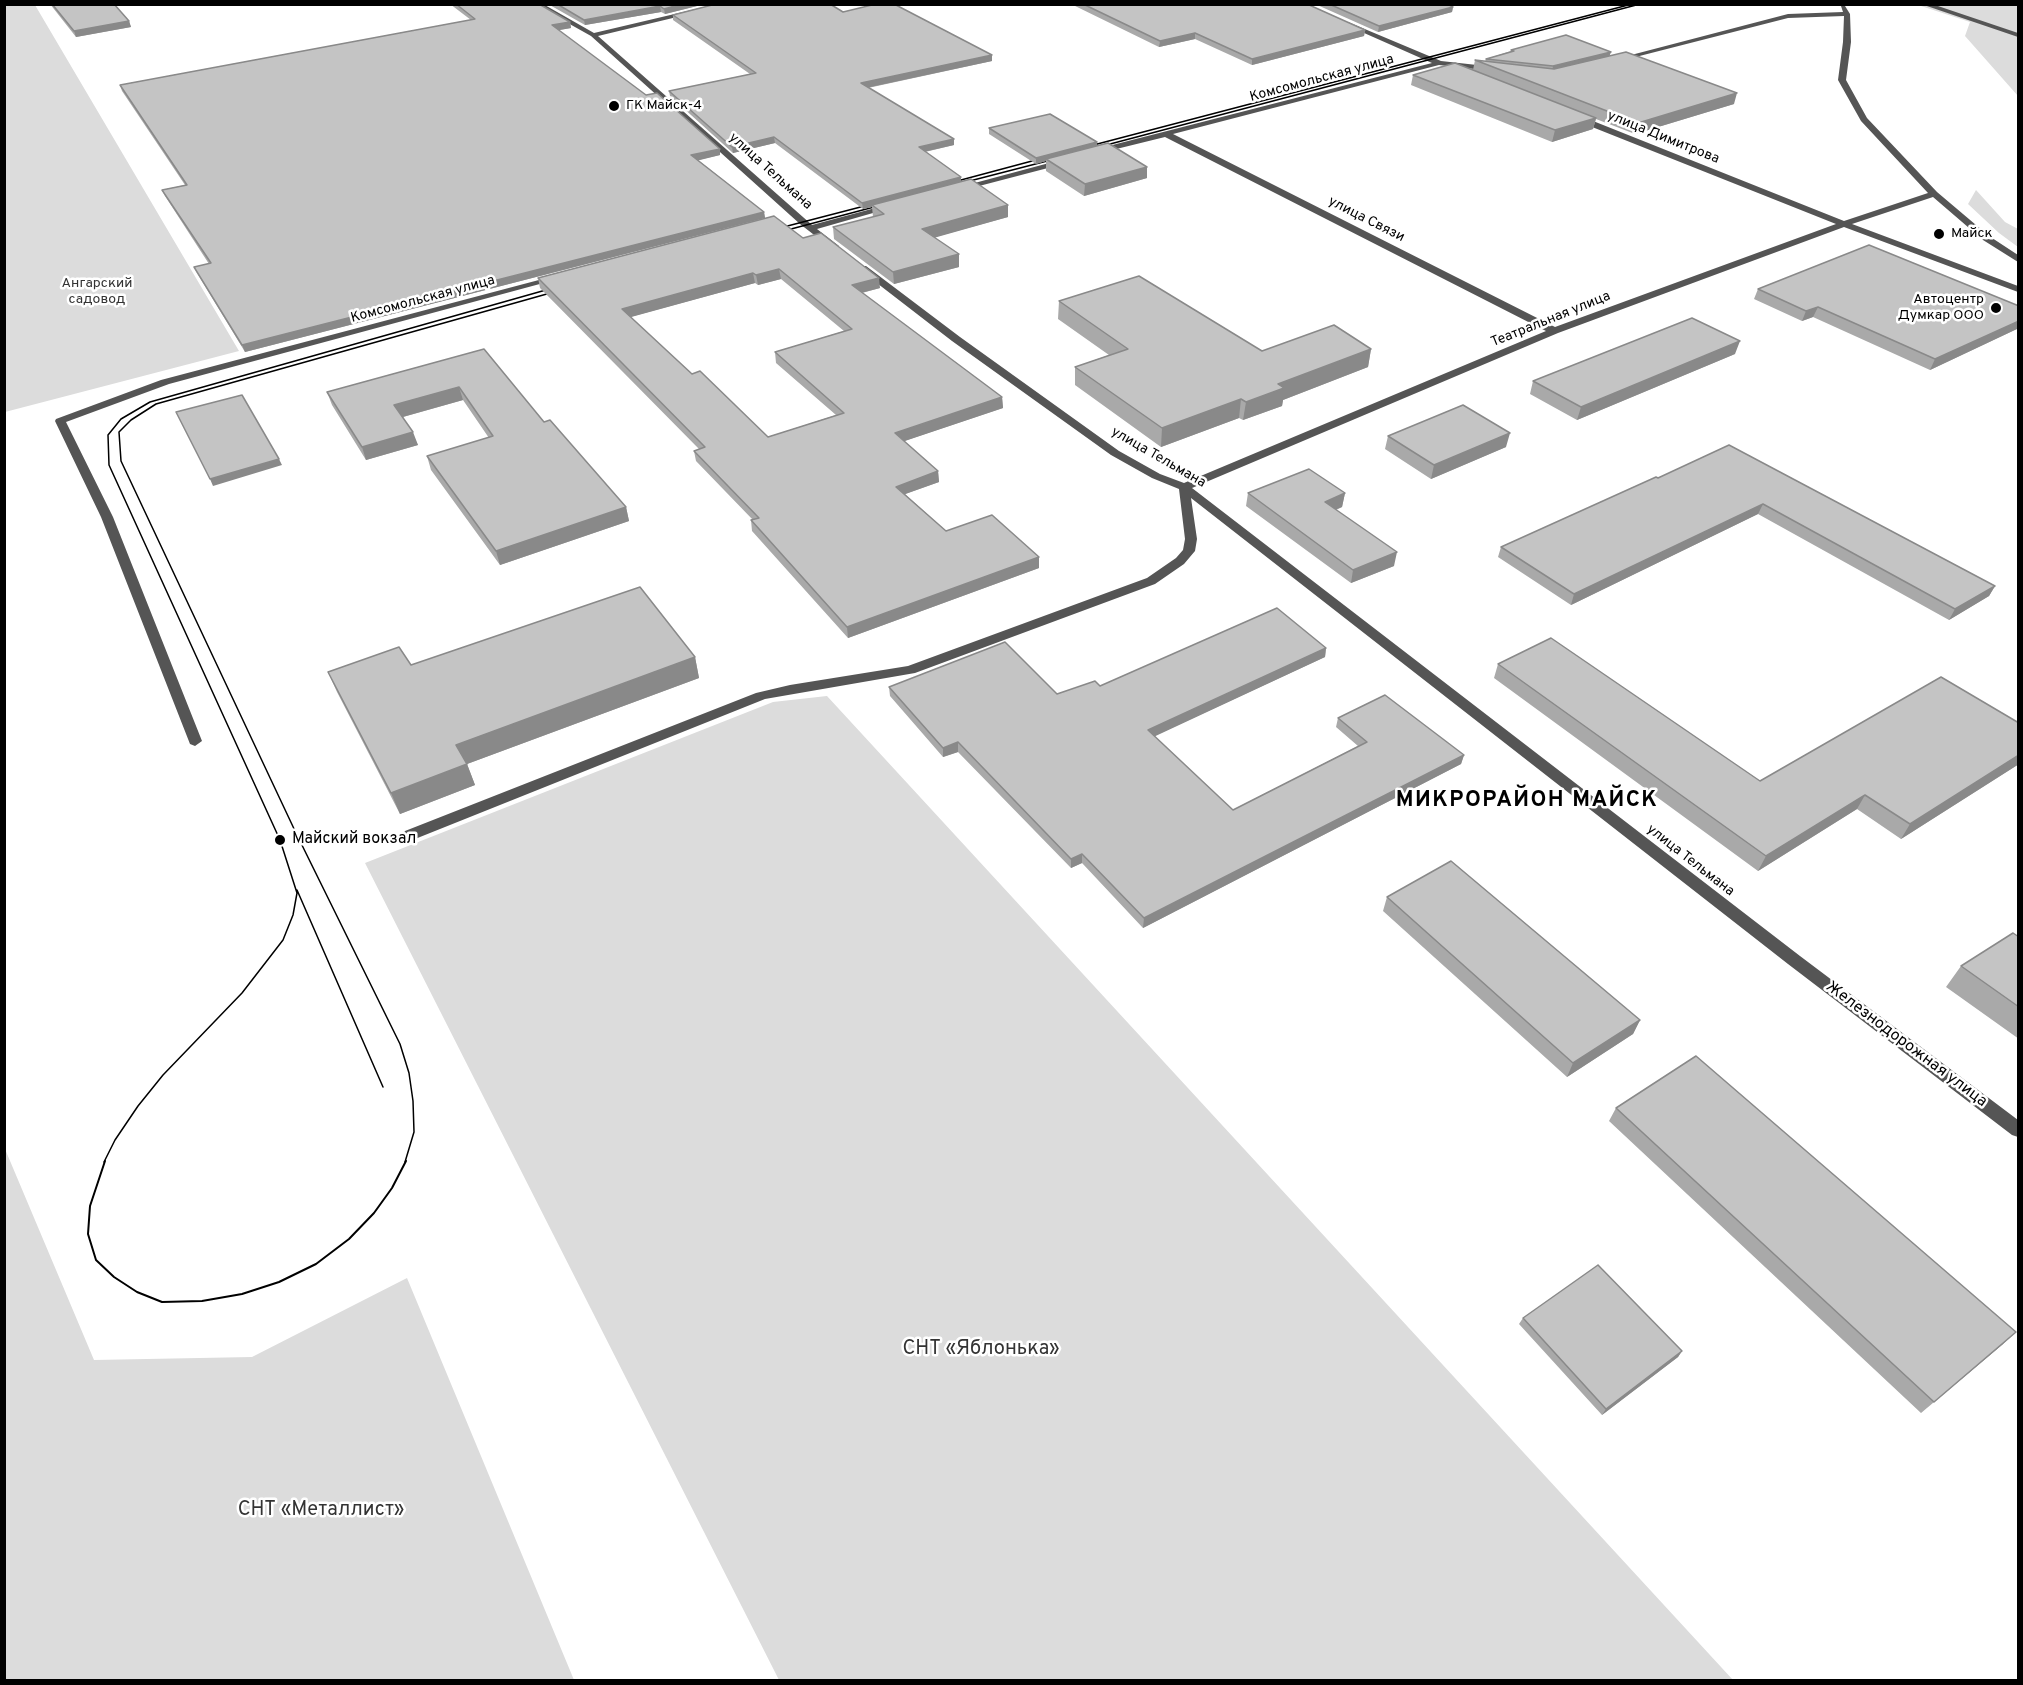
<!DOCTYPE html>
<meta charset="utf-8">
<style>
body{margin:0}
#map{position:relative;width:2023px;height:1685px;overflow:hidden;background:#fff;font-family:Overpass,sans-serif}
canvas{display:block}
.frame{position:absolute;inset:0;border:6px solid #000;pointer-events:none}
</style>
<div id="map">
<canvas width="2023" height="1685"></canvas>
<div class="frame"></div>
</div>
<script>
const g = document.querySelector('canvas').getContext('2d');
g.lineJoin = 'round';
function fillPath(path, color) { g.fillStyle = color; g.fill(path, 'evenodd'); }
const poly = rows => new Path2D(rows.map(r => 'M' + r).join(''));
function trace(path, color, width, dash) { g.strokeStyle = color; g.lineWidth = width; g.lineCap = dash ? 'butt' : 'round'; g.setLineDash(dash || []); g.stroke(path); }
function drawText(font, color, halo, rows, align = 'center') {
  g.font = font + ' Overpass,sans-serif'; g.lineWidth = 5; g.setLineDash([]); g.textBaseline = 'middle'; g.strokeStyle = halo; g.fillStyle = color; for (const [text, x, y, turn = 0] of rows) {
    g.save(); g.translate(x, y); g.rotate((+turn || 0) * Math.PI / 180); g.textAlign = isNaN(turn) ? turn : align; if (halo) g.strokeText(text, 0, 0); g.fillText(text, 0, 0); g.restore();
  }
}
fillPath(poly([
 [5,4,35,5,239,351,5,412],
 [1918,5,2018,5,2018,96,1965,36,1970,22],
 [1976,190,2005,222,2018,229,2018,247,1999,233,1968,204],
 [827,696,1733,1680,779,1680,365,863,773,702],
 [5,1149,94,1360,252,1357,407,1278,574,1680,5,1680]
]), '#dcdcdc');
fillPath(poly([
 [534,4,543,4,594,33,717,4,731,4,598,36,812,225,890,204,894,207,817,229,839,246,831,248,800,224,591,36,534,4],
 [1921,4,1932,4,2018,33,2018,37,1921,4],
 [1841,6,1845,6,1850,14,1851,42,1846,80,1867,118,1937,192,1989,236,2018,255,2018,262,1983,240,1933,197,1852,224,2018,286,2018,292,1844,227,1558,333,1192,488,1800,956,2018,1120,2018,1137,2012,1135,1788,964,1191,498,1197,539,1195,551,1184,564,1155,584,915,673,765,699,415,839,410,840,403,835,405,831,756,693,790,685,908,666,1147,578,1176,558,1183,550,1185,539,1179,489,1152,478,1111,455,952,341,860,270,860,266,866,266,960,337,1119,451,1160,474,1184,483,1546,331,1165,137,1096,154,1092,152,1093,150,1432,63,1346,25,1348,22,1441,61,1495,67,1492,71,1439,65,1173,134,1555,327,1836,224,1572,119,1572,115,1578,115,1844,221,1928,193,1861,121,1838,80,1843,42,1844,16,1788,18,1616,62,1612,60,1788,14,1843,12,1841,6],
 [1064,159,1068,161,1067,163,960,191,956,188,1064,159],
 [554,276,562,278,169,384,66,422,113,517,202,741,195,746,190,744,101,517,55,421,56,419,161,380,554,276]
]), '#555');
trace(poly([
 [1082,148,1632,4],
 [1095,148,1640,4],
 [946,184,1047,157],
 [958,184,1051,160],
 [772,230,876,203],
 [776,233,889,203],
 [297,890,383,1087],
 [104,1162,115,1140,138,1106,163,1075,242,993,283,940,293,915,297,893,280,840,109,465,108,435,121,419,150,402,560,286],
 [405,1162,414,1132,413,1101,409,1073,400,1044,296,833,121,461,119,432,131,420,156,404,561,290]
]), '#000', 1.5);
trace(poly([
 [105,1161,90,1206,88,1234,96,1260,114,1277,137,1292,162,1302,202,1301,242,1294,279,1282,316,1264,349,1239,374,1213,392,1188,406,1161]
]), '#000', 2);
fillPath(poly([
 [50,4,114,4,129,21,131,27,76,37],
 [450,4,539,4,570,22,571,28,559,30,720,155,698,160,764,212,765,218,245,352,197,273,194,267,209,264,165,196,162,190,185,185,122,91,120,85,471,20],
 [548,4,705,4,665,14,661,12,585,25],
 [1071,4,1307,4,1365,30,1364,36,1252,65,1195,39,1159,47],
 [1315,4,1447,4,1453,7,1452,12,1378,32],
 [843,12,992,55,992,61,868,88,954,139,954,145,925,152,961,177,961,181,1008,217,935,237,959,267,894,284,834,239,833,227,873,217,872,207,863,209,775,143,733,153,670,96,669,91,750,74,673,20,673,15],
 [1511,50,1611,52,1609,56,1734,104,1635,134,1596,119,1593,129,1552,142,1411,85,1413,75,1473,70,1475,60,1485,62,1486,59,1511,51],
 [989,128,1097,146,1147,167,1147,178,1084,196,1046,171,1046,161,1036,164,989,134],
 [803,238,880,288,862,293,1002,397,1003,408,904,441,938,471,939,482,905,494,946,531,1039,568,848,638,752,531,751,520,753,520,696,461,694,451,699,449,540,288,538,278],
 [781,279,844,331,775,352,776,363,836,415,768,437,692,374,630,317,755,283,758,285],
 [1758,289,2019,306,2019,328,1930,370,1813,317,1802,321,1754,299],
 [1059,301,1262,351,1371,349,1368,367,1283,400,1282,406,1243,420,1239,418,1161,447,1075,385,1075,367,1109,355,1058,319],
 [484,349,544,422,626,507,629,521,500,565,431,470,427,456,489,438,463,400,403,417,418,445,366,460,332,405,327,392],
 [1735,354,1577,420,1530,394,1533,381],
 [1388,436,1506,447,1431,479,1385,449],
 [1729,445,1995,586,1989,596,1949,620,1758,514,1571,605,1498,557,1501,547,1658,478],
 [1248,493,1345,493,1342,507,1336,510,1394,566,1351,583,1246,506],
 [1326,648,1325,657,1154,736,1233,810,1358,746,1336,727,1338,718,1464,755,1461,764,1143,928,1082,863,1071,868,958,752,943,757,890,696,889,687,1057,694,1100,686],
 [695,657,699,678,467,764,475,785,400,814,337,692,328,672,411,665],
 [1498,664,1760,781,2019,723,2019,764,1901,839,1857,809,1758,871,1494,678],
 [1387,897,1640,1020,1633,1034,1567,1077,1383,911],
 [2019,937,2019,1039,1946,987,1961,966],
 [1616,1108,2003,1344,1921,1413,1609,1121],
 [1523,1318,1682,1351,1678,1357,1602,1415,1519,1324]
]), '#a9a9a9');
fillPath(poly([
 [682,4,705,4,665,14,664,9],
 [660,6,661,12,585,25,584,20],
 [1453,7,1452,12,1378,32,1379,26],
 [129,21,131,27,76,37,74,31],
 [570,22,571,28,554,31,552,25],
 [1365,30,1364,36,1252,65,1252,59],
 [1195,33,1195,39,1159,47,1160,41],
 [1611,52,1609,57,1552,72,1553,66],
 [992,55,992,61,861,89,861,83],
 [1737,93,1734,104,1635,134,1638,123],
 [1596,118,1593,129,1552,142,1555,130],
 [774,137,775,143,733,153,732,147],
 [954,139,954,145,919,153,919,147],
 [1097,142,1097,148,1046,159,1046,161,1036,164,1036,158],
 [720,149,720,155,692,162,691,155],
 [1147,167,1147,178,1084,196,1085,184],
 [961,177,961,183,872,205,872,207,863,209,862,203],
 [1008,205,1008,217,923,241,922,229],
 [764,212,765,218,245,352,242,345],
 [959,254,959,267,894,284,893,272],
 [779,269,781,279,758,285,756,275],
 [753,273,755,283,624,319,622,309],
 [879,278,880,288,853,295,852,285],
 [1818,307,1813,317,1802,321,1806,311],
 [2019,321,2019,328,1930,370,1935,359],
 [1740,341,1735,354,1577,420,1581,407],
 [1371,349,1368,367,1283,400,1282,406,1243,420,1246,402,1278,384],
 [459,387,463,400,399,418,394,405],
 [1002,397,1003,408,896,444,895,433],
 [1241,399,1239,418,1161,447,1162,428],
 [413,432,418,445,366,460,362,447],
 [1510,433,1506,447,1431,479,1434,465],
 [279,459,282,465,213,486,210,479],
 [938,471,939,482,897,497,896,487],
 [1345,493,1342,507,1322,515,1325,502],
 [1763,504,1758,514,1571,605,1574,594],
 [626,507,629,521,500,565,496,551],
 [1397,552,1394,566,1351,583,1353,570],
 [1039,557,1039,568,848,638,847,627],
 [1995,586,1989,596,1949,620,1955,609],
 [1326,648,1325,657,1147,740,1148,730],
 [695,657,699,678,467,764,475,785,400,814,391,793,456,745],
 [958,742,958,752,943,757,943,748],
 [1464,755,1461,764,1143,928,1144,918],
 [2019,755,2019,764,1901,839,1910,824],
 [1865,795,1857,809,1758,871,1766,856],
 [1082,854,1082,863,1071,868,1071,859],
 [1640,1020,1633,1034,1567,1077,1573,1063],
 [2016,1332,2003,1344,1921,1413,1934,1402],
 [1682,1351,1678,1357,1602,1415,1606,1409]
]), '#898989');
const building = poly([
 [52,4,114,4,129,21,74,31,52,4],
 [456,4,539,4,570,22,552,25,646,95,657,93,720,149,691,155,764,212,242,345,194,267,211,263,162,190,187,185,120,85,475,19,456,4],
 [557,4,682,4,664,9,660,6,584,20,557,4],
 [716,4,830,4,843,12,876,4,894,4,992,55,861,83,954,139,919,147,961,177,862,203,774,137,732,147,669,91,756,73,673,15,716,4],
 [1083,4,1307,4,1365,30,1252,59,1195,33,1160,41,1083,4],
 [1329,4,1447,4,1453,7,1379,26,1329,4],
 [1566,35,1611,52,1553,66,1486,59,1514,51,1511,50,1566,35],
 [1626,52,1737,93,1638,123,1475,60,1554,69,1626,52],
 [1455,63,1596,118,1555,130,1413,75,1455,63],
 [1050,114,1097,142,1036,158,989,128,1050,114],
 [1108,143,1147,167,1085,184,1046,159,1108,143],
 [971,179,1008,205,922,229,959,254,893,272,833,227,884,214,872,205,971,179],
 [774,216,803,238,821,233,879,278,852,285,1002,397,895,433,938,471,896,487,946,531,992,515,1039,557,847,627,751,520,759,518,694,451,705,447,538,278,774,216],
 [779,269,852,329,775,352,844,413,768,437,700,371,692,374,622,309,753,273,756,275,779,269],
 [1869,245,2019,306,2019,321,1935,359,1818,307,1806,311,1758,289,1869,245],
 [1139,276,1262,351,1334,325,1371,349,1278,384,1284,388,1246,402,1241,399,1162,428,1075,367,1128,349,1059,301,1139,276],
 [1692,318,1740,341,1581,407,1533,381,1692,318],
 [484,349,544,422,550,420,626,507,496,551,427,456,493,436,459,387,394,405,413,432,362,447,327,392,484,349],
 [242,395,279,459,210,479,176,412,242,395],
 [1463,405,1510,433,1434,465,1388,436,1463,405],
 [1729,445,1995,586,1955,609,1763,504,1574,594,1501,547,1656,477,1658,478,1729,445],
 [1309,469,1345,493,1325,502,1397,552,1353,570,1248,493,1309,469],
 [640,587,695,657,456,745,467,764,391,793,328,672,399,647,411,665,640,587],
 [1277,608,1326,648,1148,730,1233,810,1367,742,1338,718,1385,695,1464,755,1144,918,1082,854,1071,859,958,742,943,748,889,687,1005,642,1057,694,1095,681,1100,686,1277,608],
 [1551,638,1760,781,1941,677,2019,723,2019,755,1910,824,1865,795,1766,856,1498,664,1551,638],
 [1451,861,1640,1020,1573,1063,1387,897,1451,861],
 [2013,933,2019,937,2019,1007,1961,966,2013,933],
 [1696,1056,2016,1332,1934,1402,1616,1108,1696,1056],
 [1598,1265,1682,1351,1606,1409,1523,1318,1598,1265]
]);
fillPath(building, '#c4c4c4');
trace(building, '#898989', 1.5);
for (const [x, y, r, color] of [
 [614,106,6,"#000"],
 [1939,234,6,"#000"],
 [1996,308,6,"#000"],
 [280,840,6,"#000"]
]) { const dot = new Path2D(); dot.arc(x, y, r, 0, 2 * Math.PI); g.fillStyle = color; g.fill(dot); trace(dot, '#fff', 2); }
drawText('14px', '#000', '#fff', [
 ["Комсомольская улица",1322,79,-15],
 ["улица Димитрова",1663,138,22],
 ["улица Тельмана",770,172,42],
 ["улица Связи",1366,220,27],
 ["Комсомольская улица",423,300,-15],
 ["Театральная улица",1551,320,-22],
 ["улица Тельмана",1158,458,30],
 ["улица Тельмана",1690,861,38]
]);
drawText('14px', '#000', '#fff', [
 ["ГК Майск-4",626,106],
 ["Майск",1951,234],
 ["Автоцентр",1984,300,"right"],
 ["Думкар ООО",1984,316,"right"]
], 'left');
drawText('14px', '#333', '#fff', [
 ["Ангарский",97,284],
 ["садовод",97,300]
]);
drawText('16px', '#000', '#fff', [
 ["Майский вокзал",292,840]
], 'left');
drawText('16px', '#000', '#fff', [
 ["Железнодорожная улица",1906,1045,37]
]);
drawText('20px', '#333', '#fff', [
 ["СНТ «Яблонька»",981,1350],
 ["СНТ «Металлист»",321,1511]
]);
g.letterSpacing = '1.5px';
drawText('bold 22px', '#000', '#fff', [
 ["МИКРОРАЙОН МАЙСК",1527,802]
]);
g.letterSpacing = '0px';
</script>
